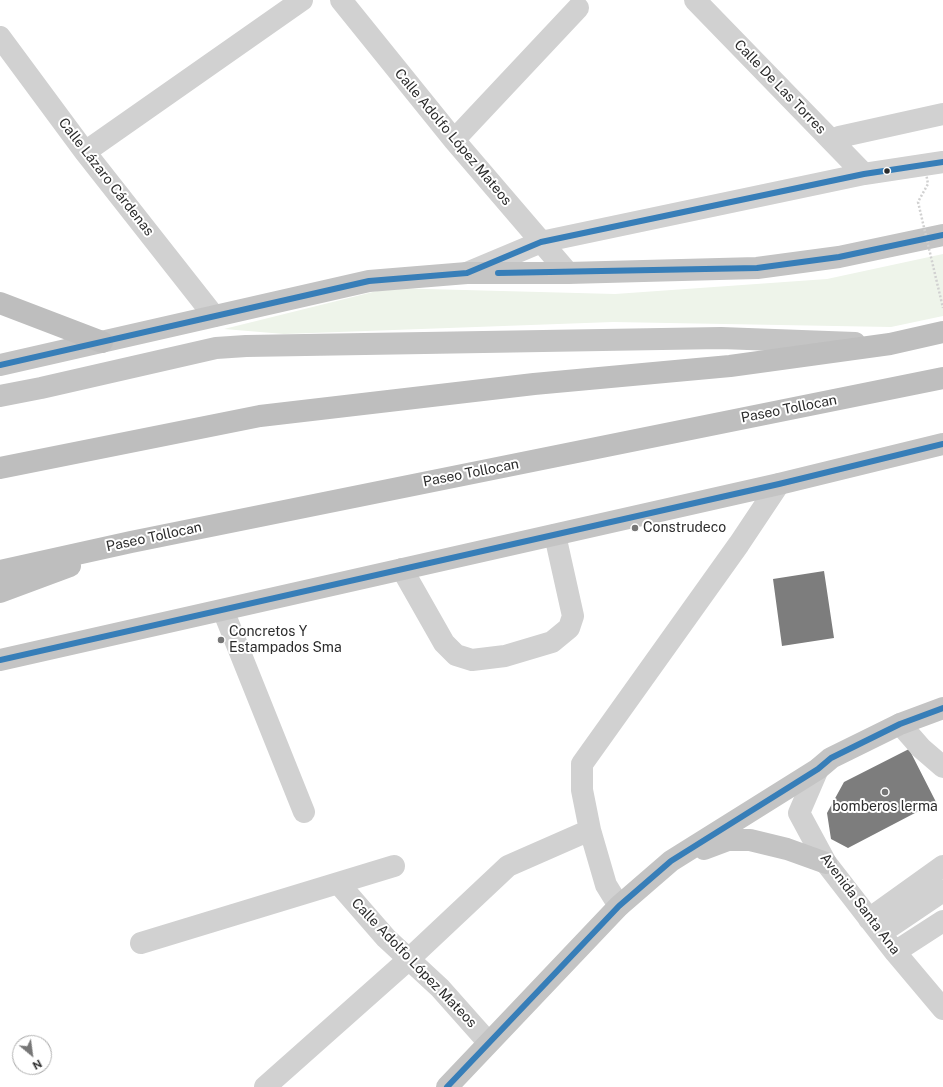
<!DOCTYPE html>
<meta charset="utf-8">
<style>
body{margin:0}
#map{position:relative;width:943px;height:1087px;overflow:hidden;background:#fff;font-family:"Public Sans",sans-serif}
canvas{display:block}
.north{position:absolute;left:12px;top:1035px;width:40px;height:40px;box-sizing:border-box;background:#fff;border:1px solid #ababab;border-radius:50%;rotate:151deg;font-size:11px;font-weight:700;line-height:16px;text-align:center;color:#2c2c2c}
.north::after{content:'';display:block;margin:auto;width:14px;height:18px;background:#767676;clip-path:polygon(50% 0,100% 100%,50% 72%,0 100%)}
</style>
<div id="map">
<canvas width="943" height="1087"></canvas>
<div class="north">N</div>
</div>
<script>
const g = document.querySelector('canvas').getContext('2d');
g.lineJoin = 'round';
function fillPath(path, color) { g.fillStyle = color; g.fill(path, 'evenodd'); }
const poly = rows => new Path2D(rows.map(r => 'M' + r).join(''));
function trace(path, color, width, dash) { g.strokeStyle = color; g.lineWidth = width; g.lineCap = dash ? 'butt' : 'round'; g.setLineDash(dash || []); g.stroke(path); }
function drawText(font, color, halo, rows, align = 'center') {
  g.font = font + ' "Public Sans",sans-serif'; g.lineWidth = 4; g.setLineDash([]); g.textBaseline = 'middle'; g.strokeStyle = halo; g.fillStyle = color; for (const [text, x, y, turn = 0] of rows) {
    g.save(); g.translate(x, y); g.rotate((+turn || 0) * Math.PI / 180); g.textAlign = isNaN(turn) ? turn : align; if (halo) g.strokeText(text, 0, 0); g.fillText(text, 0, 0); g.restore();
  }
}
fillPath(poly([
 [943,254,943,316,891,327,613,322,284,334,224,329,389,288,615,294,827,279]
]), '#eef4ea');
fillPath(poly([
 [824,571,834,638,782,646,773,579],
 [909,749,936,802,848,848,831,839,827,813,844,782]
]), '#7d7d7d');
trace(poly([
 [341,0,454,140,568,273],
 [695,0,864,174],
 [0,37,85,152,214,316],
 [839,137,943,114],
 [454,140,578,8],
 [85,152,302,0],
 [467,273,541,242,864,174,943,162],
 [402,569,444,643,456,655,472,660,505,656,552,642,569,628,573,616,555,535],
 [223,610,304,812],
 [900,724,921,748,943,767],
 [818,769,799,813,826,863,895,952,943,1009],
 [339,884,386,938,440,988,488,1042],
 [619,906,606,885,590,830,582,790,582,764,739,544,779,484],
 [869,919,943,866],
 [881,933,943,891],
 [141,943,394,866],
 [895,952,943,921],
 [265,1087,408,960,508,866,590,830]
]), '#d1d1d1', 22);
trace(poly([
 [0,365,369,281,467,273,568,273,757,268,839,257,943,235],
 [0,396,41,388,216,348,246,346,721,338,855,343],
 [0,660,779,484,943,444],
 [704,849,728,840,750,840,787,849,826,863],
 [447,1087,619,906,671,861,818,769,831,758,900,724,943,708]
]), '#c4c4c4', 22);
trace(poly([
 [0,303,102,342],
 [0,468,260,416,534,384,730,366,890,344,943,332],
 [0,571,131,542,943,378],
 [0,592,70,566]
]), '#bebebe', 22);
trace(poly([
 [923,157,928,184,918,202,943,308]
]), '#d1d1d1', 2.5, [2, 2]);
trace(poly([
 [498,273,757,268,839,257,943,235],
 [0,365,369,281,467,273,541,242,864,174,943,162],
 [0,660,779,484,943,444],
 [447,1087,619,906,671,861,818,769,831,758,900,724,943,708]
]), '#377eb8', 6);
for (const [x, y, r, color] of [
 [887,171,3.5,"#2c2c2c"],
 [635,528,4,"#767676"],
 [221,640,4,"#767676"],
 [885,792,4,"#767676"]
]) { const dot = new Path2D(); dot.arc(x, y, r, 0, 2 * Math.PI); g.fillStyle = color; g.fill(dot); trace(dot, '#fff', 1.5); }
drawText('14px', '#2c2c2c', '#fff', [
 ["Calle De Las Torres",780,87,46],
 ["Calle Adolfo López Mateos",453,137,50],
 ["Calle Lázaro Cárdenas",106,177,52],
 ["Paseo Tollocan",789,409,-11],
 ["Paseo Tollocan",471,473,-11],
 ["Paseo Tollocan",154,537,-12],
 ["Avenida Santa Ana",860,904,53],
 ["Calle Adolfo López Mateos",414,963,46]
]);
drawText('14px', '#2c2c2c', '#fff', [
 ["Construdeco",643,528],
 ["Concretos Y",229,632],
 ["Estampados Sma",229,648],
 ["bomberos lerma",885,807,"center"]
], 'left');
</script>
